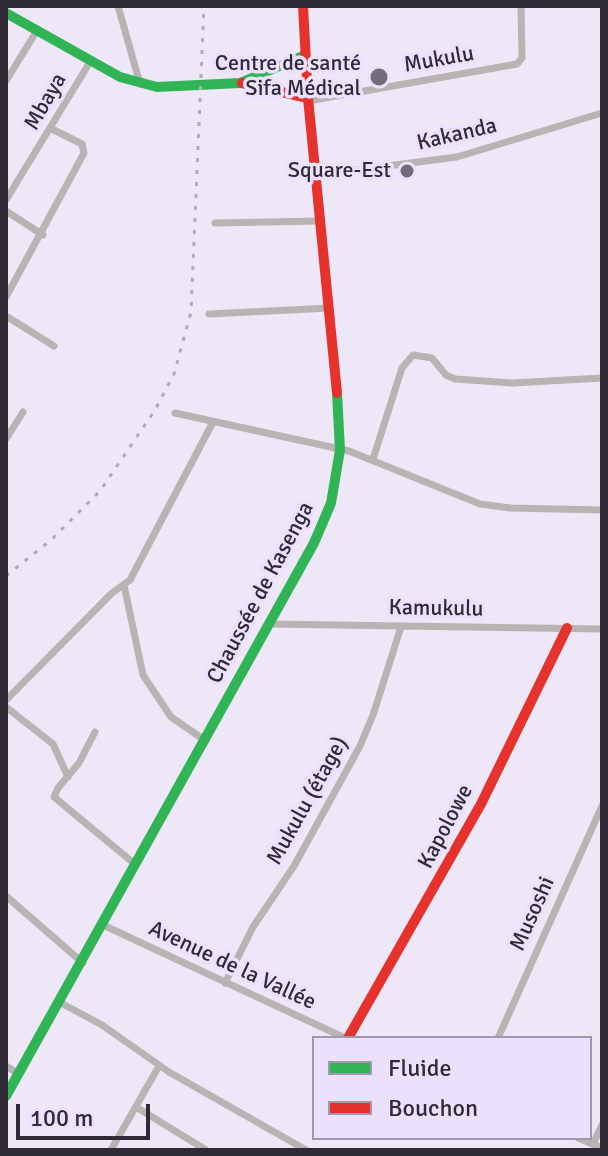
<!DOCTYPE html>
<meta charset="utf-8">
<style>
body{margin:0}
#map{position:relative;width:608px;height:1156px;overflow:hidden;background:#ede7f7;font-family:Signika,sans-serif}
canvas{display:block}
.frame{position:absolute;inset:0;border:8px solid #2f2b36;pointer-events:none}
.legend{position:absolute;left:312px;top:1036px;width:280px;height:104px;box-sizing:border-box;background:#ece1fd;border:2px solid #a098ad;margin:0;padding:10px 14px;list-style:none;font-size:24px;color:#2f2b36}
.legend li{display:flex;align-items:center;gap:16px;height:40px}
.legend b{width:40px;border:2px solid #a098ad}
.scale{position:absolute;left:16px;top:1104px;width:134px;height:36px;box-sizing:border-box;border:4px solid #2f2b36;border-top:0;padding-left:10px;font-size:24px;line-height:28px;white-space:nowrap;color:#2f2b36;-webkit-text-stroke:6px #ece1fd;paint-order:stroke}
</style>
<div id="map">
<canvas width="608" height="1156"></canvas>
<div class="frame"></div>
<ul class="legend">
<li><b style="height:10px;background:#30b455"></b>Fluide</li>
<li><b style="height:10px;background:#e5322d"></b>Bouchon</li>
</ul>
<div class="scale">100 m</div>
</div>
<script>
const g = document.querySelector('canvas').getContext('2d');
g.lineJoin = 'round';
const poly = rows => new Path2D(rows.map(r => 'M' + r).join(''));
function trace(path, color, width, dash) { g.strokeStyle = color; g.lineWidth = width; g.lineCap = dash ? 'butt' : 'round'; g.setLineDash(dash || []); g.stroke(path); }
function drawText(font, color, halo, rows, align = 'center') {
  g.font = font + ' Signika,sans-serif'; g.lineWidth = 7; g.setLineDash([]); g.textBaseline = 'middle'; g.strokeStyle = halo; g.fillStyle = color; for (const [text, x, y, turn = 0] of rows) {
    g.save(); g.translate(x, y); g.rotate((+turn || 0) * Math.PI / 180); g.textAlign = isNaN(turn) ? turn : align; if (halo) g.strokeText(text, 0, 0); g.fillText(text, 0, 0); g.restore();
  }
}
trace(poly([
 [118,6,140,84],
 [6,81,36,32],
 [308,101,517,64,522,58,521,6],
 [317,175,457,157,602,113],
 [6,200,90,62],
 [6,211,43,235],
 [215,223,321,221],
 [6,297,84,153,82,144,52,129],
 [209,314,330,308],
 [6,316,54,346],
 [175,413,349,451,480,504,510,508,602,510],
 [6,439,23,412],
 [373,459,402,368,413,355,432,358,446,375,455,379,512,383,602,378],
 [124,585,143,675,171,717,206,741],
 [269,624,602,629],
 [6,700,112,593,130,580,213,422],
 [6,707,53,744,68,777],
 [95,732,79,763,58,788,54,797,136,865],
 [6,896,83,963],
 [103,925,345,1038],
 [225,983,253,927,294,866,360,746,373,715,401,627],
 [61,1003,102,1025,169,1072,306,1150],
 [498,1038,602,806],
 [6,1066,19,1074],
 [136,1107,206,1150],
 [578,1138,602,1148],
 [593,1144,602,1125],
 [111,1150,159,1066]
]), '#b7b4b3', 7);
trace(poly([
 [6,13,120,77,157,87,240,83,305,55],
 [6,1096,314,543,331,503,340,450,337,393]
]), '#30b455', 10);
trace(poly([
 [303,6,308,98,337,393],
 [242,83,308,98],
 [348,1038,481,804,567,628]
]), '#e5322d', 10);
trace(poly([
 [6,576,51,540,100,491,155,410,174,374,191,312,204,6]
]), '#b0acb1', 3, [4, 8]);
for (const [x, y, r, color] of [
 [379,77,10,"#726d7a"],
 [407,171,8,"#726d7a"]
]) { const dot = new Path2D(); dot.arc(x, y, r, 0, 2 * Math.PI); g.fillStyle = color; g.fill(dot); trace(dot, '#ece1fd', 3); }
drawText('22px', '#2f2b36', '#ece1fd', [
 ["Mukulu",439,60,-10],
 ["Mbaya",46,102,-60],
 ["Kakanda",457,135,-13],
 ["Chaussée de Kasenga",261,593,-62],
 ["Kamukulu",436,609,1],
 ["Mukulu (étage)",308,801,-61],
 ["Kapolowe",446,827,-62],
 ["Musoshi",533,914,-66],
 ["Avenue de la Vallée",232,966,25]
]);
drawText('22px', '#2f2b36', '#ece1fd', [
 ["Centre de santé",361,64],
 ["Sifa Médical",361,89],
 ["Square-Est",391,171]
], 'right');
</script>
